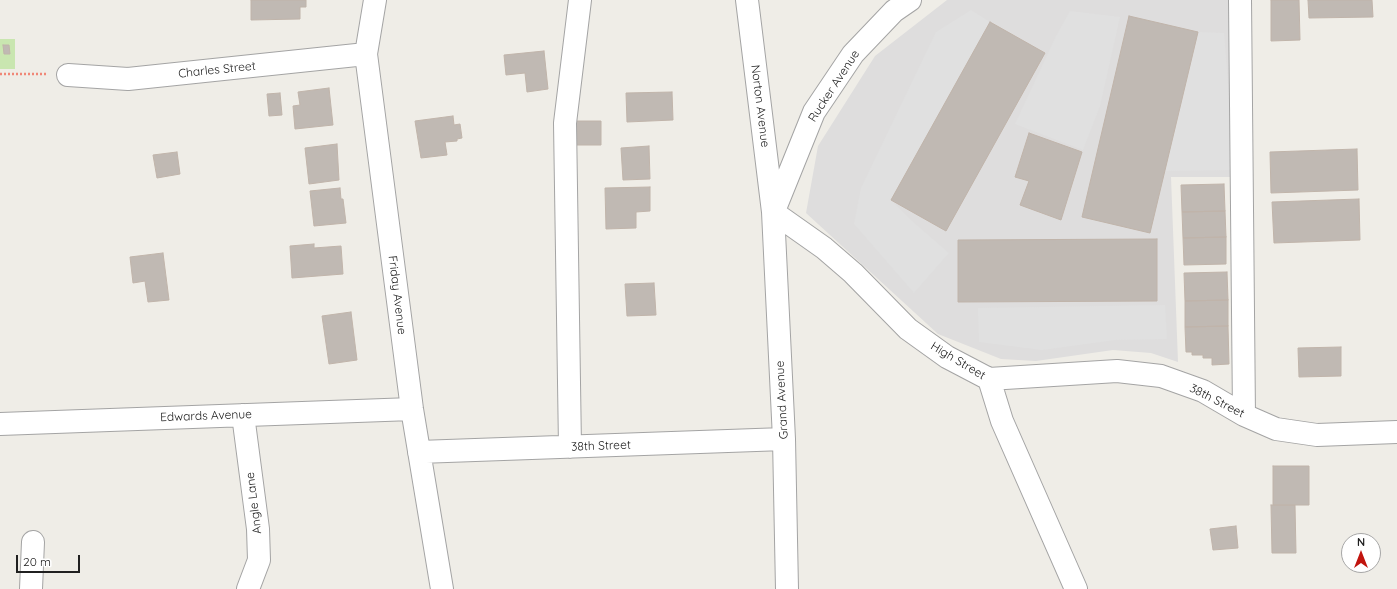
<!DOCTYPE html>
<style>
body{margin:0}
#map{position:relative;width:1397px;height:589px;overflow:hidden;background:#efede7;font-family:Quicksand,sans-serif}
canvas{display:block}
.north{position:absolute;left:1341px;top:533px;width:40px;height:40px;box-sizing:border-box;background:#fff;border:1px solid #a6a6a6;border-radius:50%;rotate:0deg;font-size:11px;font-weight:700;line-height:16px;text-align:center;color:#202020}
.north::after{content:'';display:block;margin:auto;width:14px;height:18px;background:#c1140e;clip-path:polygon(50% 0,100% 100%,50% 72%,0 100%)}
.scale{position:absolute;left:16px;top:555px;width:64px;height:18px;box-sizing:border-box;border:2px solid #202020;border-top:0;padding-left:5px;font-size:12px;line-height:14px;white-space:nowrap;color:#202020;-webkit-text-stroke:3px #fff;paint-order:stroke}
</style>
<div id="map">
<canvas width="1397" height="589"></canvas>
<div class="north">N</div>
<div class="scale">20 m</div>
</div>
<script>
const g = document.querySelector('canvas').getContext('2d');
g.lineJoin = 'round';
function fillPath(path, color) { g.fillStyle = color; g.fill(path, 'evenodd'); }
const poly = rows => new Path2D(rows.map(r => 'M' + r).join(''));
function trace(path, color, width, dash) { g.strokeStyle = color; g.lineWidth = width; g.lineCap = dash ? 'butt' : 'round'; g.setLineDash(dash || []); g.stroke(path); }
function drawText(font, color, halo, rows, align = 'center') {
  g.font = font + ' Quicksand,sans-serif'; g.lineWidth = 4; g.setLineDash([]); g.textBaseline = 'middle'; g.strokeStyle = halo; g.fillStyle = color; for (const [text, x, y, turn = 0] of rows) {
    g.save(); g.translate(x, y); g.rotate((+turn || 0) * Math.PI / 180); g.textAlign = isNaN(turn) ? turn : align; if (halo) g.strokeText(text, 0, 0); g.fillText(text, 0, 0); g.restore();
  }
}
fillPath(poly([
 [947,0,1229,0,1235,177,1171,177,1178,362,1151,353,1113,350,1036,361,1001,359,938,334,806,213,818,146,875,56]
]), '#dedddd');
fillPath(poly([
 [0,39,15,39,15,69,0,69]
]), '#c9e6b0');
fillPath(poly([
 [971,10,990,22,891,200,911,220,949,253,914,293,854,224,861,188,936,32],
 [1070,11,1120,17,1100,106,1083,150,1015,124,1056,36],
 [1198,32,1224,33,1235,170,1165,171],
 [1165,305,1167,339,1115,340,1042,350,979,342,978,308]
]), '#e0e0e0');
const building = poly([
 [251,0,306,0,306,7,300,7,300,19,251,20,251,0],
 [1271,0,1299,0,1300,40,1271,41,1271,0],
 [1308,0,1372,0,1373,17,1309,18,1308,0],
 [1129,16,1198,32,1150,233,1082,217,1129,16],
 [990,22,1045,53,946,231,891,200,990,22],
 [3,45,9,45,10,54,4,54,3,45],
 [544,51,548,89,527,92,525,73,506,75,504,55,544,51],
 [329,88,333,125,295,129,293,106,300,105,298,92,329,88],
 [672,92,673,120,627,122,626,93,672,92],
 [280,93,282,115,269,116,267,94,280,93],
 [453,116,454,125,460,124,462,138,457,139,457,141,445,142,447,155,421,158,415,121,453,116],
 [574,121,601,121,601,145,574,145,574,121],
 [1029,133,1082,152,1061,220,1020,205,1029,181,1015,177,1029,133],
 [337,144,339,180,309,184,305,148,337,144],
 [649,146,650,179,623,180,621,148,649,146],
 [1357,149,1358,190,1271,193,1270,152,1357,149],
 [177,152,180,174,157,178,153,155,177,152],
 [1224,184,1225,211,1182,212,1181,185,1224,184],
 [650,187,650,211,636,212,636,228,606,229,605,188,650,187],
 [340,188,341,199,343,199,346,223,314,226,310,191,340,188],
 [1359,199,1360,240,1274,243,1272,202,1359,199],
 [1225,211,1226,237,1183,238,1182,212,1225,211],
 [1226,237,1226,264,1184,265,1183,238,1226,237],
 [1157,239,1157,301,958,302,958,240,1157,239],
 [314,244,314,248,341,246,343,274,292,278,290,246,314,244],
 [163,253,169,300,148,302,145,281,133,283,130,257,163,253],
 [1227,272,1228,300,1185,301,1184,273,1227,272],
 [654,283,656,315,627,316,625,284,654,283],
 [1228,300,1228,326,1185,327,1185,301,1228,300],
 [351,312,357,360,329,364,322,316,351,312],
 [1228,326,1229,364,1212,365,1212,358,1203,358,1203,355,1192,355,1192,352,1186,352,1185,327,1228,326],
 [1341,347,1341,376,1299,377,1298,348,1341,347],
 [1273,466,1309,466,1309,505,1273,505,1273,466],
 [1271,505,1295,505,1296,553,1272,553,1271,505],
 [1236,526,1238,548,1213,550,1210,529,1236,526]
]);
fillPath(building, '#c0b9b3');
trace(building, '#c0b4aa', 1);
const minor = poly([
 [375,0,366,54,412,409,442,589],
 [747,0,773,212,784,439,787,589],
 [1240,0,1244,415],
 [68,75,128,79,366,54],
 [774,211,814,112,853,54,894,11,910,0],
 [773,212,824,248,853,273,908,329,947,357,989,379,1002,421,1076,589],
 [989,379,1117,371,1161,376,1203,391,1244,415,1276,429,1317,435,1397,432],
 [243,415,258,529,259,560,248,589],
 [0,424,412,409],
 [570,447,565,123,580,0],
 [419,452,784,439],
 [31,589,33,542]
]);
trace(minor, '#a4a4a4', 24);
trace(poly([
 [0,74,47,74]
]), '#f08777', 2.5, [2, 2]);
trace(minor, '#fff', 22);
drawText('12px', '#202020', '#fff', [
 ["Charles Street",217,70,-6],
 ["Rucker Avenue",834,86,-57],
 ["Norton Avenue",760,106,83],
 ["Friday Avenue",397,295,83],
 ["High Street",958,361,31],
 ["Grand Avenue",782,400,-93],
 ["38th Street",1217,401,27],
 ["Edwards Avenue",206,416,-2],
 ["38th Street",601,446,-2],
 ["Angle Lane",254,503,-97]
]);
</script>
